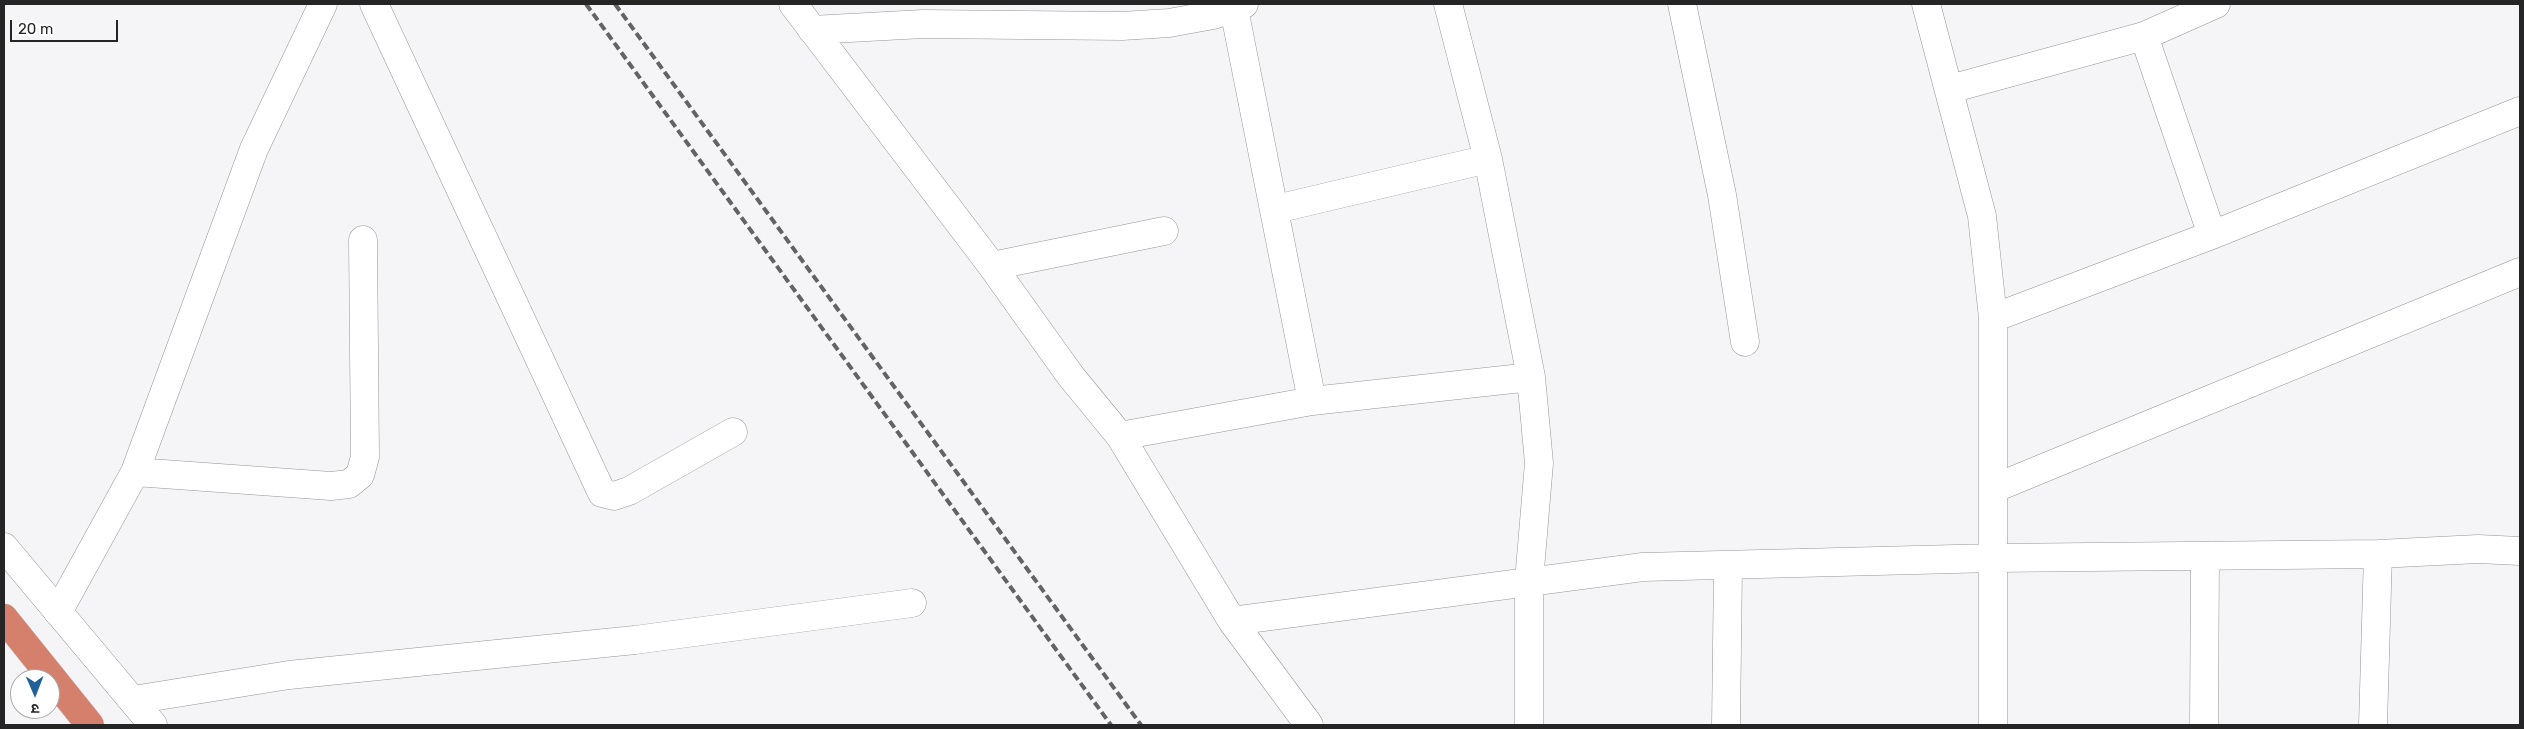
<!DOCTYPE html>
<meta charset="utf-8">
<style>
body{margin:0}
#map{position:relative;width:2524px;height:729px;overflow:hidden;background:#f5f5f8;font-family:Rubik,"Noto Sans Devanagari",sans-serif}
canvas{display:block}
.frame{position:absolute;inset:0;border:5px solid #252526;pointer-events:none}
.north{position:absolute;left:10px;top:669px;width:50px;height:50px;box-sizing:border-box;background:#fff;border:1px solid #a8a8a8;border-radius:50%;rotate:179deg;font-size:14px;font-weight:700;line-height:20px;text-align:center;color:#252526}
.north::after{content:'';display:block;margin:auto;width:18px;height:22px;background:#206297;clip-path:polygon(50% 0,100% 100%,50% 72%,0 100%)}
.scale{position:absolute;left:10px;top:20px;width:108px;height:22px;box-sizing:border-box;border:2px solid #252526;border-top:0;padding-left:6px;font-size:15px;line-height:18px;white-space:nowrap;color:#252526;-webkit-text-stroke:4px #fff;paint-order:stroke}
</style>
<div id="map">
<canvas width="2524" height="729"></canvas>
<div class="frame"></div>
<div class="north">उ</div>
<div class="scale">20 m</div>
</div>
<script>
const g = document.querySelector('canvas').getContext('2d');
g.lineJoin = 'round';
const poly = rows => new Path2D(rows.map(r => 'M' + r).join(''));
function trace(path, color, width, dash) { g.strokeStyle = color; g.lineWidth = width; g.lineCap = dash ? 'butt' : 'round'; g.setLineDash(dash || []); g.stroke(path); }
const street = poly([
 [374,4,602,493,614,496,629,491,733,432],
 [793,4,992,266,1070,375,1120,436,1232,621,1643,567,1994,558,2378,554,2478,549,2520,551],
 [1233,4,1312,401],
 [1448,4,1488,159,1531,377,1539,463,1529,581,1529,725],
 [1682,4,1722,195,1745,342],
 [1926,4,1982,216,1993,318,1993,725],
 [812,30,923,24,1122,26,1169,23,1213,15,1244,4],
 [2144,36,2212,235],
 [1950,89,2144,36,2216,4],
 [1276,209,1488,159],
 [992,266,1164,231],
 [1993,318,2212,235,2520,111],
 [1120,436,1312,401,1531,377],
 [135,472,331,486,349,484,360,475,365,457,363,240],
 [1995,488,2520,272],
 [58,612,135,472,254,149,323,4],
 [1232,621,1309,725],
 [133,700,289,675,635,640,912,603],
 [1726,725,1728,566],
 [2204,725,2205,556],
 [2373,725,2378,554]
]);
const secondary = poly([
 [4,547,153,725]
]);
const highway = poly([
 [4,618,90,725]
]);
trace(street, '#959597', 29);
trace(secondary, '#959597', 29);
trace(highway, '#d3d3d4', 29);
trace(street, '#fff', 28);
trace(secondary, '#fff', 28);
trace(highway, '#d4806c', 28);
trace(poly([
 [586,4,1111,725],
 [615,4,1141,725]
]), '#636364', 4, [8, 4]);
</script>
